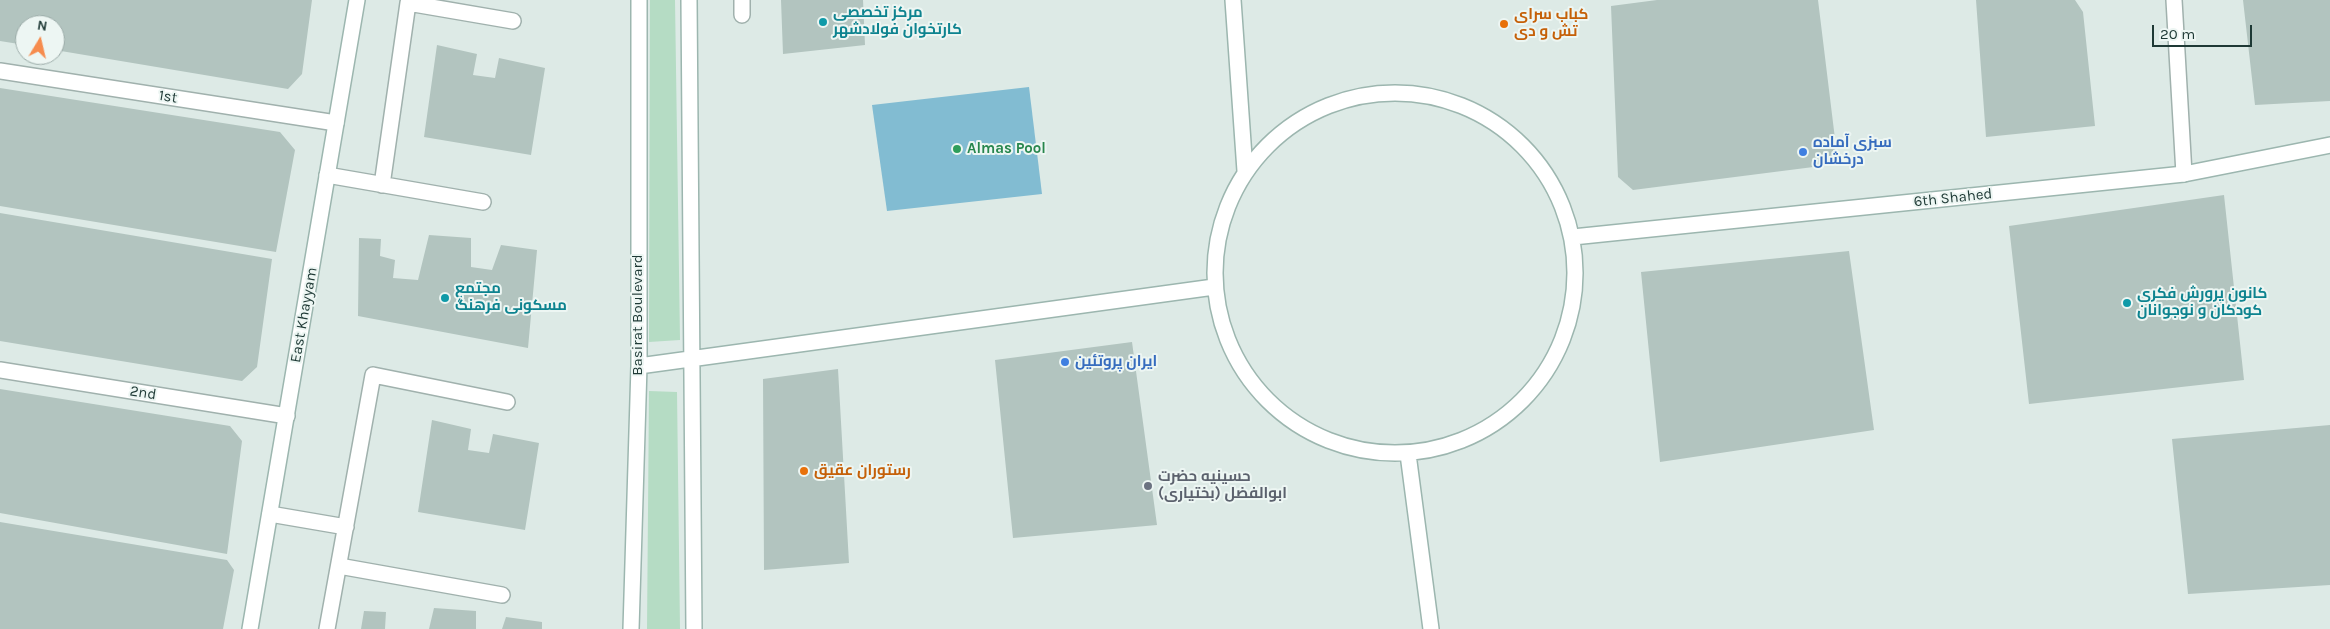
<!DOCTYPE html>
<meta charset="utf-8">
<style>
body{margin:0}
#map{position:relative;width:2330px;height:629px;overflow:hidden;background:#ddeae6;font-family:Karla,sans-serif}
canvas{display:block}
.north{position:absolute;left:15px;top:15px;width:50px;height:50px;box-sizing:border-box;background:#edf6f3;border:1px solid #9aaaa7;border-radius:50%;rotate:9deg;font-size:14px;font-weight:700;line-height:20px;text-align:center;color:#1e3935}
.north::after{content:'';display:block;margin:auto;width:18px;height:22px;background:#f68c4e;clip-path:polygon(50% 0,100% 100%,50% 72%,0 100%)}
.scale{position:absolute;left:2152px;top:25px;width:100px;height:22px;box-sizing:border-box;border:2px solid #1e3935;border-top:0;padding-left:6px;font-size:15px;line-height:18px;white-space:nowrap;color:#1e3935;-webkit-text-stroke:4px #edf6f3;paint-order:stroke}
</style>
<div id="map">
<canvas width="2330" height="629"></canvas>
<div class="north">N</div>
<div class="scale">20 m</div>
</div>
<script>
const g = document.querySelector('canvas').getContext('2d');
g.lineJoin = 'round';
function fillPath(path, color) { g.fillStyle = color; g.fill(path, 'evenodd'); }
const poly = rows => new Path2D(rows.map(r => 'M' + r).join(''));
function trace(path, color, width, dash) { g.strokeStyle = color; g.lineWidth = width; g.lineCap = dash ? 'butt' : 'round'; g.setLineDash(dash || []); g.stroke(path); }
function drawText(font, color, halo, rows, align = 'center') {
  g.font = font + ' Karla,Cairo,sans-serif'; g.lineWidth = 4; g.setLineDash([]); g.textBaseline = 'middle'; g.strokeStyle = halo; g.fillStyle = color; for (const [text, x, y, turn = 0] of rows) {
    g.save(); g.translate(x, y); g.rotate((+turn || 0) * Math.PI / 180); g.textAlign = isNaN(turn) ? turn : align; if (halo) g.strokeText(text, 0, 0); g.fillText(text, 0, 0); g.restore();
  }
}
fillPath(poly([
 [650,0,675,0,680,340,649,342],
 [649,391,677,392,680,629,647,629]
]), '#b5dcc4');
fillPath(poly([
 [1029,87,1042,194,887,211,872,105]
]), '#82bcd2');
fillPath(poly([
 [0,0,312,0,302,74,288,89,55,50,55,25,25,25,25,45,0,41],
 [781,0,863,0,865,45,783,54],
 [1657,0,1818,0,1836,147,1829,165,1633,190,1618,177,1611,6],
 [1976,0,2075,0,2083,12,2095,126,1986,137],
 [2243,0,2330,0,2330,101,2255,105],
 [437,45,477,54,473,75,495,78,499,58,545,68,531,155,424,137],
 [0,88,280,132,295,150,276,252,0,206],
 [2224,195,2244,380,2029,404,2009,226],
 [0,213,272,259,257,367,242,381,0,341],
 [429,235,471,238,471,267,492,270,501,245,537,250,528,348,358,316,359,238,381,239,380,256,395,260,393,278,418,280],
 [1849,251,1874,430,1660,462,1641,272],
 [1132,342,1157,525,1013,538,995,360],
 [838,369,849,563,764,570,763,379],
 [0,389,230,426,242,441,227,554,0,513],
 [432,420,471,429,468,450,489,453,493,434,539,443,525,530,418,512],
 [2330,425,2330,585,2188,594,2172,439],
 [0,522,227,560,234,570,223,629,0,629],
 [434,608,476,611,476,629,429,629],
 [364,611,386,612,385,629,361,629],
 [506,617,542,622,542,629,502,629]
]), '#b2c4bf');
const lane = poly([
 [2174,0,2184,174],
 [742,15,742,0],
 [327,175,483,202],
 [382,185,408,3,513,21],
 [270,514,346,527],
 [339,566,502,595],
 [327,629,373,375,507,402]
]);
const street = poly([
 [0,71,336,123],
 [0,370,287,416]
]);
const secondary = poly([
 [689,0,694,629],
 [1233,0,1245,171],
 '1215 273a180 180 0 1 1 360 0a180 180 0 1 1-360 0Z',
 [1573,237,2184,174,2330,145],
 [639,366,1214,287],
 [1408,454,1431,629],
 [250,629,357,0],
 [631,629,639,366,639,0]
]);
trace(lane, '#a0b1ad', 18);
trace(street, '#a0b1ad', 18);
trace(secondary, '#9cb6af', 18);
trace(lane, '#fff', 15);
trace(street, '#fff', 15);
trace(secondary, '#fff', 15);
for (const [x, y, r, color] of [
 [823,22,5,"#0f9aa8"],
 [1504,24,5,"#e8710a"],
 [957,149,5,"#2e9e5b"],
 [1803,152,5,"#3f7fe0"],
 [445,298,5,"#0f9aa8"],
 [2127,303,5,"#0f9aa8"],
 [1065,362,5,"#3f7fe0"],
 [804,471,5,"#e8710a"],
 [1148,486,5,"#6b7280"]
]) { const dot = new Path2D(); dot.arc(x, y, r, 0, 2 * Math.PI); g.fillStyle = color; g.fill(dot); trace(dot, '#edf6f3', 2); }
drawText('bold 15px', '#0d838f', '#edf6f3', [
 ["مرکز تخصصی",833,13],
 ["کارتخوان فولادشهر",833,30],
 ["مجتمع",455,289],
 ["مسکونی فرهنگ",455,306],
 ["کانون پرورش فکری",2137,294],
 ["کودکان و نوجوانان",2137,311]
], 'left');
drawText('bold 15px', '#c56008', '#edf6f3', [
 ["کباب سرای",1514,15],
 ["تش و دی",1514,32],
 ["رستوران عقیق",814,471]
], 'left');
drawText('15px', '#1e3935', '#edf6f3', [
 ["1st",168,97,9],
 ["6th Shahed",1953,198,-6],
 ["East Khayyam",304,315,-80],
 ["Basirat Boulevard",638,315,-90],
 ["2nd",143,393,9]
]);
drawText('bold 15px', '#366cbe', '#edf6f3', [
 ["سبزی آماده",1813,143],
 ["درخشان",1813,160],
 ["ایران پروتئین",1075,362]
], 'left');
drawText('bold 15px', '#27864d', '#edf6f3', [
 ["Almas Pool",967,149]
], 'left');
drawText('bold 15px', '#5b616d', '#edf6f3', [
 ["حسینیه حضرت",1158,477],
 ["ابوالفضل (بختیاری)",1158,494]
], 'left');
</script>
